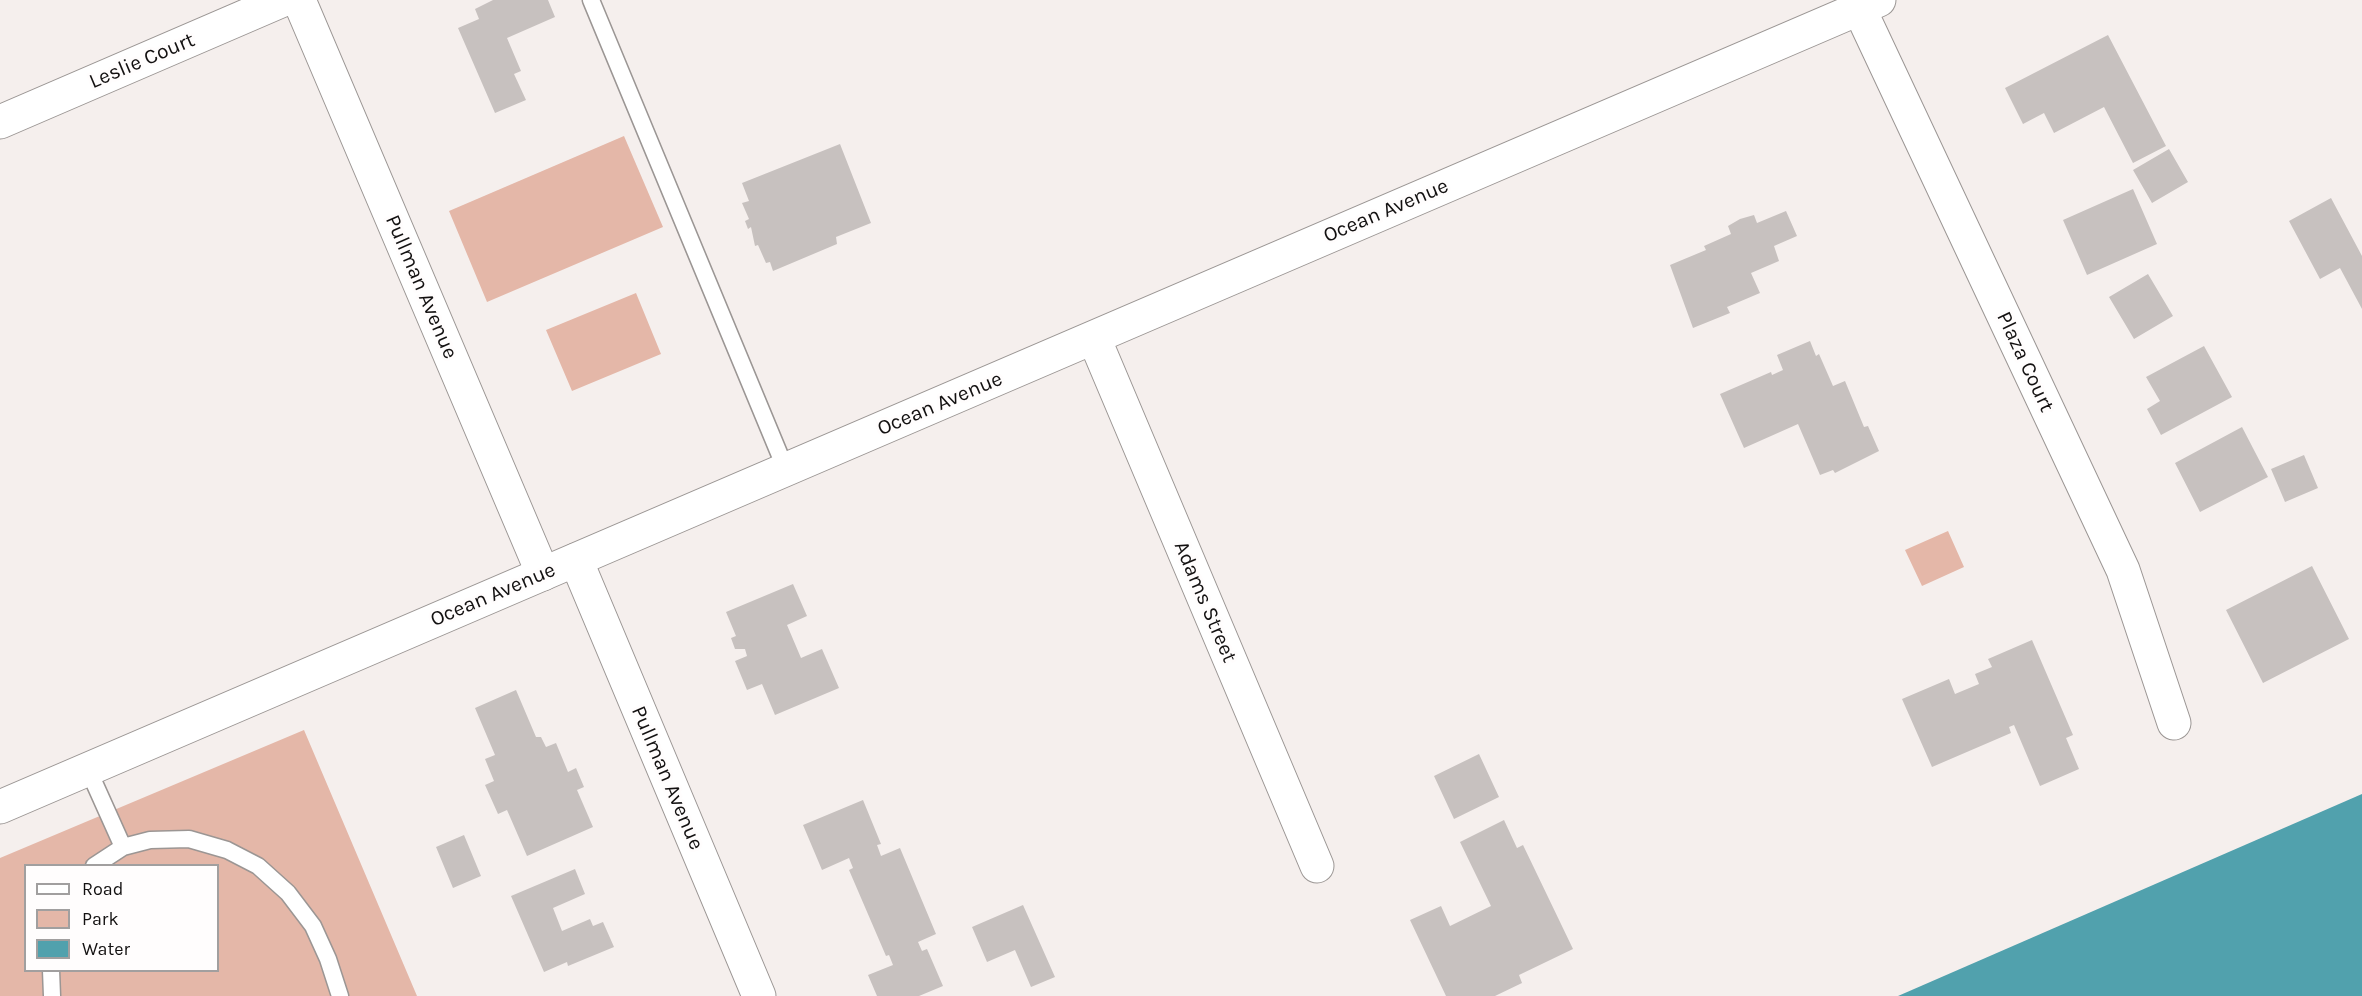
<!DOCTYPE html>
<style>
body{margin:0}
#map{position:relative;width:2362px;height:996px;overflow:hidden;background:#f5efed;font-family:Karla,sans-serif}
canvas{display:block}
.legend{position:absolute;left:24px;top:864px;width:195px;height:108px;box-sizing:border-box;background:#fffdfd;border:2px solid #a19f9f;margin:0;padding:8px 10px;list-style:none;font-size:18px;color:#131111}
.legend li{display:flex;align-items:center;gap:12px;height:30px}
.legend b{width:30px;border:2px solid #a19f9f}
</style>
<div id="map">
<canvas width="2362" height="996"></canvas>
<ul class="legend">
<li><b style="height:8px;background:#fff"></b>Road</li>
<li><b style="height:16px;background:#e4b7a8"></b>Park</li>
<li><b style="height:16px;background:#51a1ad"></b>Water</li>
</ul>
</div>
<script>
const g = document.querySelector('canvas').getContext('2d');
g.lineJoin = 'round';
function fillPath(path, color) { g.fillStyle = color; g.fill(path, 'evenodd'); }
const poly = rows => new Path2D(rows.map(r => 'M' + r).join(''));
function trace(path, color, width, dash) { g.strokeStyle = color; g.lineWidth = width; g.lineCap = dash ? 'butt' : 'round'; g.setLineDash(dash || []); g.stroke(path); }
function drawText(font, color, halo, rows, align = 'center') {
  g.font = font + ' Karla,sans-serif'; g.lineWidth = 6; g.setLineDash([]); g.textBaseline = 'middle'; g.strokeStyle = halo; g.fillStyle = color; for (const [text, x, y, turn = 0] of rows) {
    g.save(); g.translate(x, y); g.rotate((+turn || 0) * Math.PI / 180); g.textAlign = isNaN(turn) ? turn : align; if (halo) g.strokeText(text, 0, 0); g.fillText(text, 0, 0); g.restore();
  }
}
fillPath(poly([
 [624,136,663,227,487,302,449,211],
 [636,293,661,354,572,391,546,330],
 [1948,531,1964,567,1922,586,1905,550],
 [304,730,417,996,0,996,0,858],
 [26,866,218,866,218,970,26,970]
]), '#e4b7a8');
fillPath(poly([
 [2362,794,2362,996,1898,996]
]), '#51a1ad');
fillPath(poly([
 [493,0,548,0,555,17,507,38,521,71,514,74,526,100,495,113,458,28,479,19,475,9],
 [2108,35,2166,146,2133,163,2104,107,2054,133,2044,113,2023,124,2005,88],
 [840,144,871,223,836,237,837,244,773,271,770,262,766,263,758,245,755,246,751,227,748,229,745,221,749,219,742,203,749,201,742,183],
 [2169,149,2188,182,2152,203,2133,170],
 [2133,189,2157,244,2087,275,2063,220],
 [2331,198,2362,256,2362,309,2340,268,2320,279,2289,221],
 [1786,211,1797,236,1774,246,1779,261,1751,273,1760,293,1727,307,1730,313,1693,328,1670,265,1706,250,1704,246,1731,234,1728,226,1740,219,1754,215,1757,223],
 [2148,274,2173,316,2134,339,2109,297],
 [1810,341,1816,356,1819,354,1833,386,1845,381,1864,427,1868,426,1879,451,1835,473,1833,470,1820,475,1798,424,1744,448,1720,394,1771,372,1772,375,1783,370,1777,355],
 [2204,346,2232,397,2161,435,2147,409,2160,401,2146,377],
 [2242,427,2268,477,2200,512,2175,463],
 [2304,455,2318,488,2285,502,2271,469],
 [2312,566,2349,639,2263,683,2226,610],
 [793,584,807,616,787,625,801,658,822,649,839,688,775,715,762,684,747,690,735,661,747,656,745,649,735,649,731,638,736,636,726,612],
 [2032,640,2073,735,2066,738,2079,769,2040,786,2014,725,2009,727,2011,733,1932,767,1902,699,1949,679,1955,694,1979,684,1975,674,1992,667,1988,659],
 [516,690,536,737,541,737,546,747,556,743,568,772,576,768,584,787,577,790,593,827,527,856,507,810,498,814,485,785,494,781,485,759,495,755,475,708],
 [1479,754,1499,797,1454,819,1434,776],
 [863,800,881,844,877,845,881,856,900,848,936,934,918,942,922,951,927,949,943,986,919,996,877,996,868,975,893,965,889,955,886,956,849,870,853,868,849,858,822,870,803,825],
 [1504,820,1517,848,1523,845,1573,949,1519,975,1522,983,1495,996,1446,996,1410,920,1441,906,1450,926,1491,906,1460,842],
 [464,835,481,876,453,888,436,847],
 [575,869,585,894,553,908,562,931,590,919,593,926,603,922,614,947,568,966,567,962,544,972,511,896],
 [1023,905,1055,977,1031,987,1015,950,987,962,972,927]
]), '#c7c1bf');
const lane = poly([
 [591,0,786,470],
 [88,769,123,847],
 [94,866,123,847,150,840,189,839,227,850,258,866,288,893,313,926,328,959,340,996],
 [51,970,52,996]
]);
const street = poly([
 [299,0,543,574],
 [1859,8,2123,570,2174,723],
 [0,122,283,0],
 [1094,338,1317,866],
 [576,560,759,996]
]);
const secondary = poly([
 [0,807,1879,0]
]);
trace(lane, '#9b9694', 19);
trace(street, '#9b9694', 35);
trace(secondary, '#9b9694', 35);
trace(lane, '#fff', 16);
trace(street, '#fff', 33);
trace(secondary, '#fff', 33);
drawText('21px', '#131111', '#fffdfd', [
 ["Leslie Court",142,61,-23],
 ["Ocean Avenue",1386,211,-23],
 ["Pullman Avenue",421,287,67],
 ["Plaza Court",2025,362,65],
 ["Ocean Avenue",940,404,-23],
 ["Ocean Avenue",493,595,-23],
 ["Adams Street",1205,602,67],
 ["Pullman Avenue",667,778,67]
]);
</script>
